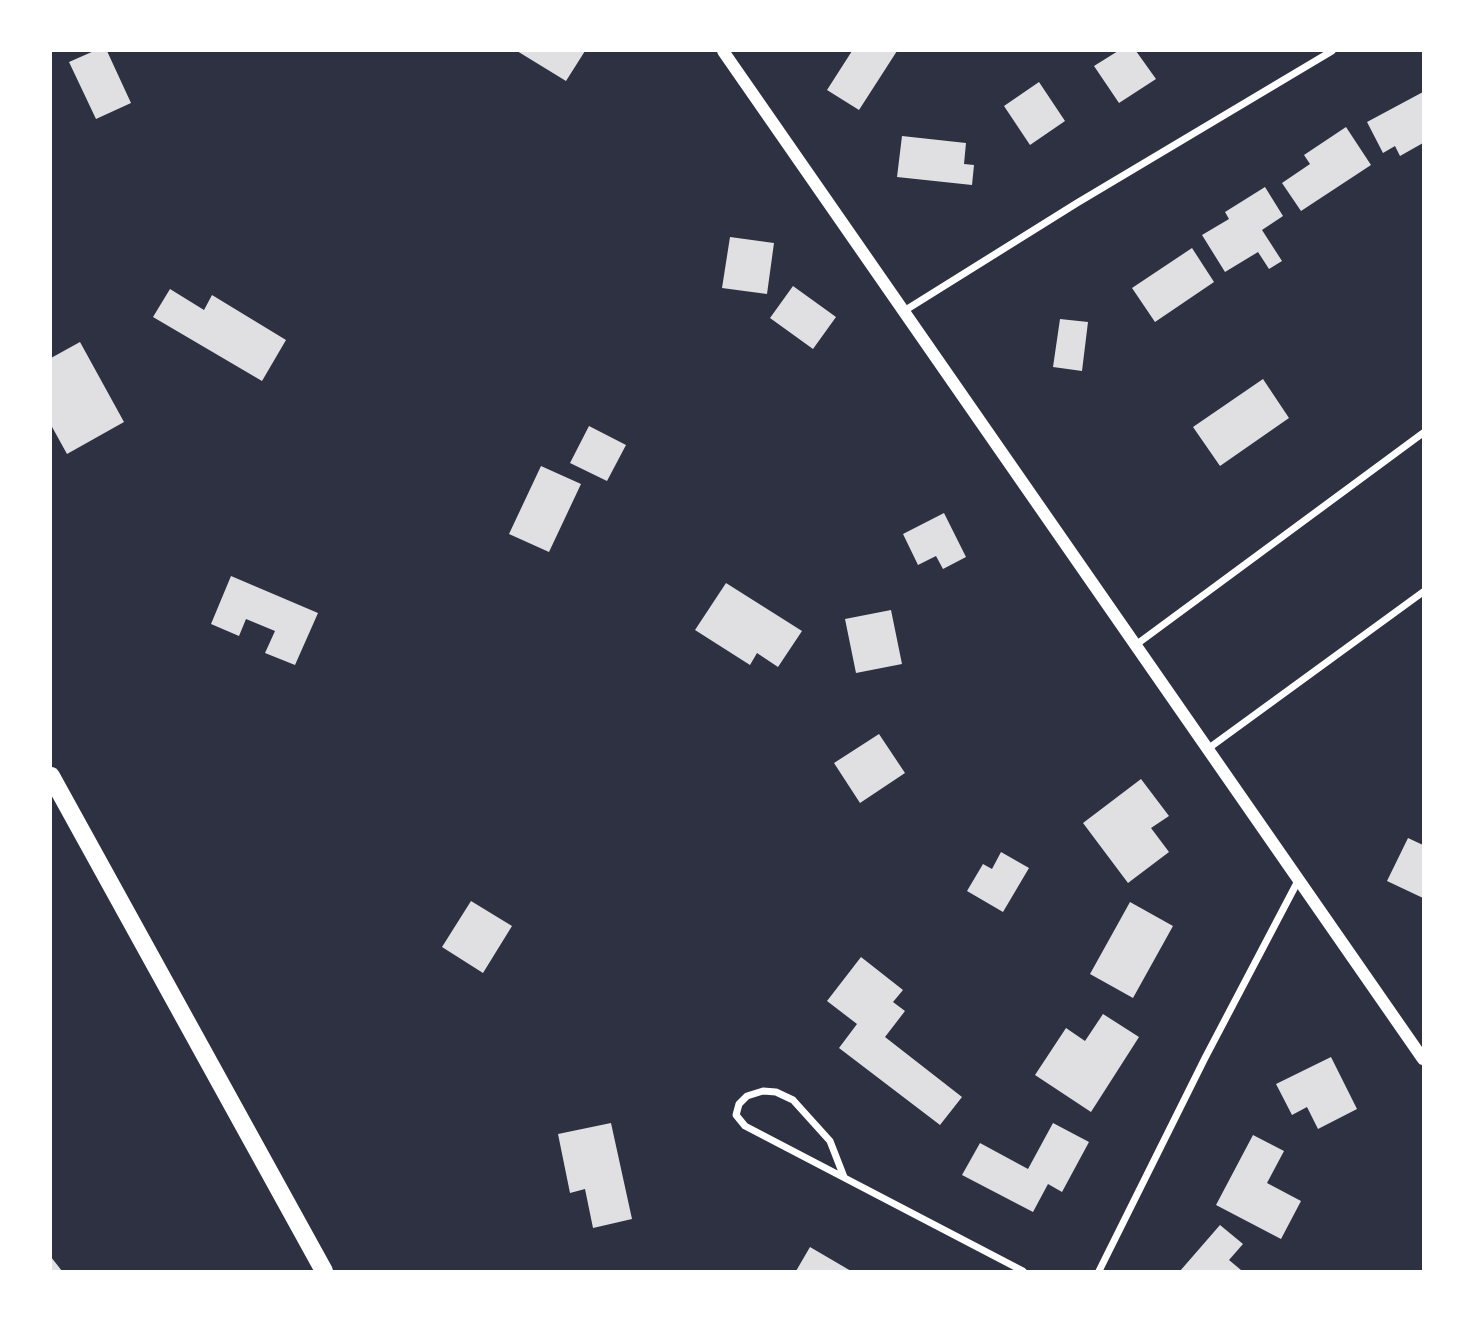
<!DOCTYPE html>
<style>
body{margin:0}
#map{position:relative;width:1474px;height:1322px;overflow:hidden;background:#2d3142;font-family:"Fira Sans",sans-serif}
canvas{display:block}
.frame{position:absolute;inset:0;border:52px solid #fff;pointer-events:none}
</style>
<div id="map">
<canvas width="1474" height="1322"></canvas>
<div class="frame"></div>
</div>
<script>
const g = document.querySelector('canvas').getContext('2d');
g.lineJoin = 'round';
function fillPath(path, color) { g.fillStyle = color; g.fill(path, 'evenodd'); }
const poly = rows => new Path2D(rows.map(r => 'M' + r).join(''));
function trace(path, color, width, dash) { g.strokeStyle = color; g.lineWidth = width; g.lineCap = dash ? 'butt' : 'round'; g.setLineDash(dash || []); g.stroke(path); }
fillPath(poly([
 [94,51,107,51,131,103,96,119,69,62],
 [517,51,585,51,566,81],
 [852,51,897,51,859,110,827,90],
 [1118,51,1136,51,1156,79,1119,103,1094,66],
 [1039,82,1065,121,1030,145,1004,106],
 [1423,92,1423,143,1400,156,1395,146,1383,153,1367,122],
 [1346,127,1371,165,1301,211,1282,183,1310,164,1304,155],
 [902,136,966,143,964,164,974,165,972,185,897,177],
 [1265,187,1283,216,1262,230,1282,261,1269,269,1258,252,1225,272,1202,235,1229,219,1225,212],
 [730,237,774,243,767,294,722,288],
 [1192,248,1214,282,1155,322,1132,288],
 [793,286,836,317,813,349,770,318],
 [170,289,204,310,212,295,286,340,262,381,153,317],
 [1060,319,1088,322,1082,371,1053,367],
 [80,342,124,422,67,454,51,425,51,358],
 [1263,379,1289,418,1220,466,1193,427],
 [589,426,626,445,607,481,570,463],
 [541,466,581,484,549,552,509,534],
 [944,513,966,557,943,569,936,556,918,565,903,534],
 [231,576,318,613,295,665,265,653,275,631,246,619,239,636,211,624],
 [726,583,802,631,778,667,757,653,750,665,695,630],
 [891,610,902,664,856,673,845,619],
 [879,734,905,773,860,803,834,763],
 [1141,779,1169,816,1151,828,1169,852,1128,883,1083,823],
 [1408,838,1423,845,1423,898,1387,881],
 [1001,852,1029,868,1003,912,967,891,983,864,992,869],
 [471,901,512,926,483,973,442,947],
 [1130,902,1173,926,1133,998,1090,974],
 [861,957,903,990,893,1002,905,1011,885,1037,962,1097,940,1125,839,1048,857,1024,827,1001],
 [1103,1014,1139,1037,1091,1112,1035,1075,1066,1028,1085,1041],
 [1331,1057,1357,1109,1318,1129,1307,1107,1292,1115,1276,1084],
 [611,1123,632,1219,593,1228,585,1189,570,1193,558,1134],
 [1053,1123,1089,1142,1062,1192,1048,1184,1033,1212,962,1175,980,1143,1028,1169],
 [1253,1135,1284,1151,1267,1183,1301,1201,1281,1239,1216,1205],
 [1220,1225,1243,1244,1229,1260,1241,1270,1180,1271],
 [810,1247,851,1271,796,1271],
 [51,1257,62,1271,51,1271]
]), '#e0e0e3');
trace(poly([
 [904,311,1077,203,1332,51],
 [1137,644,1423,433],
 [1209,748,1423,592],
 [844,1177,830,1141,793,1100,776,1092,763,1091,747,1096,739,1104,736,1115,745,1126,1023,1271],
 [1099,1271,1205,1058,1299,879]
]), '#fff', 7);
trace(poly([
 [723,51,1423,1059]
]), '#fff', 12);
trace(poly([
 [51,776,324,1271]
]), '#fff', 18);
</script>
